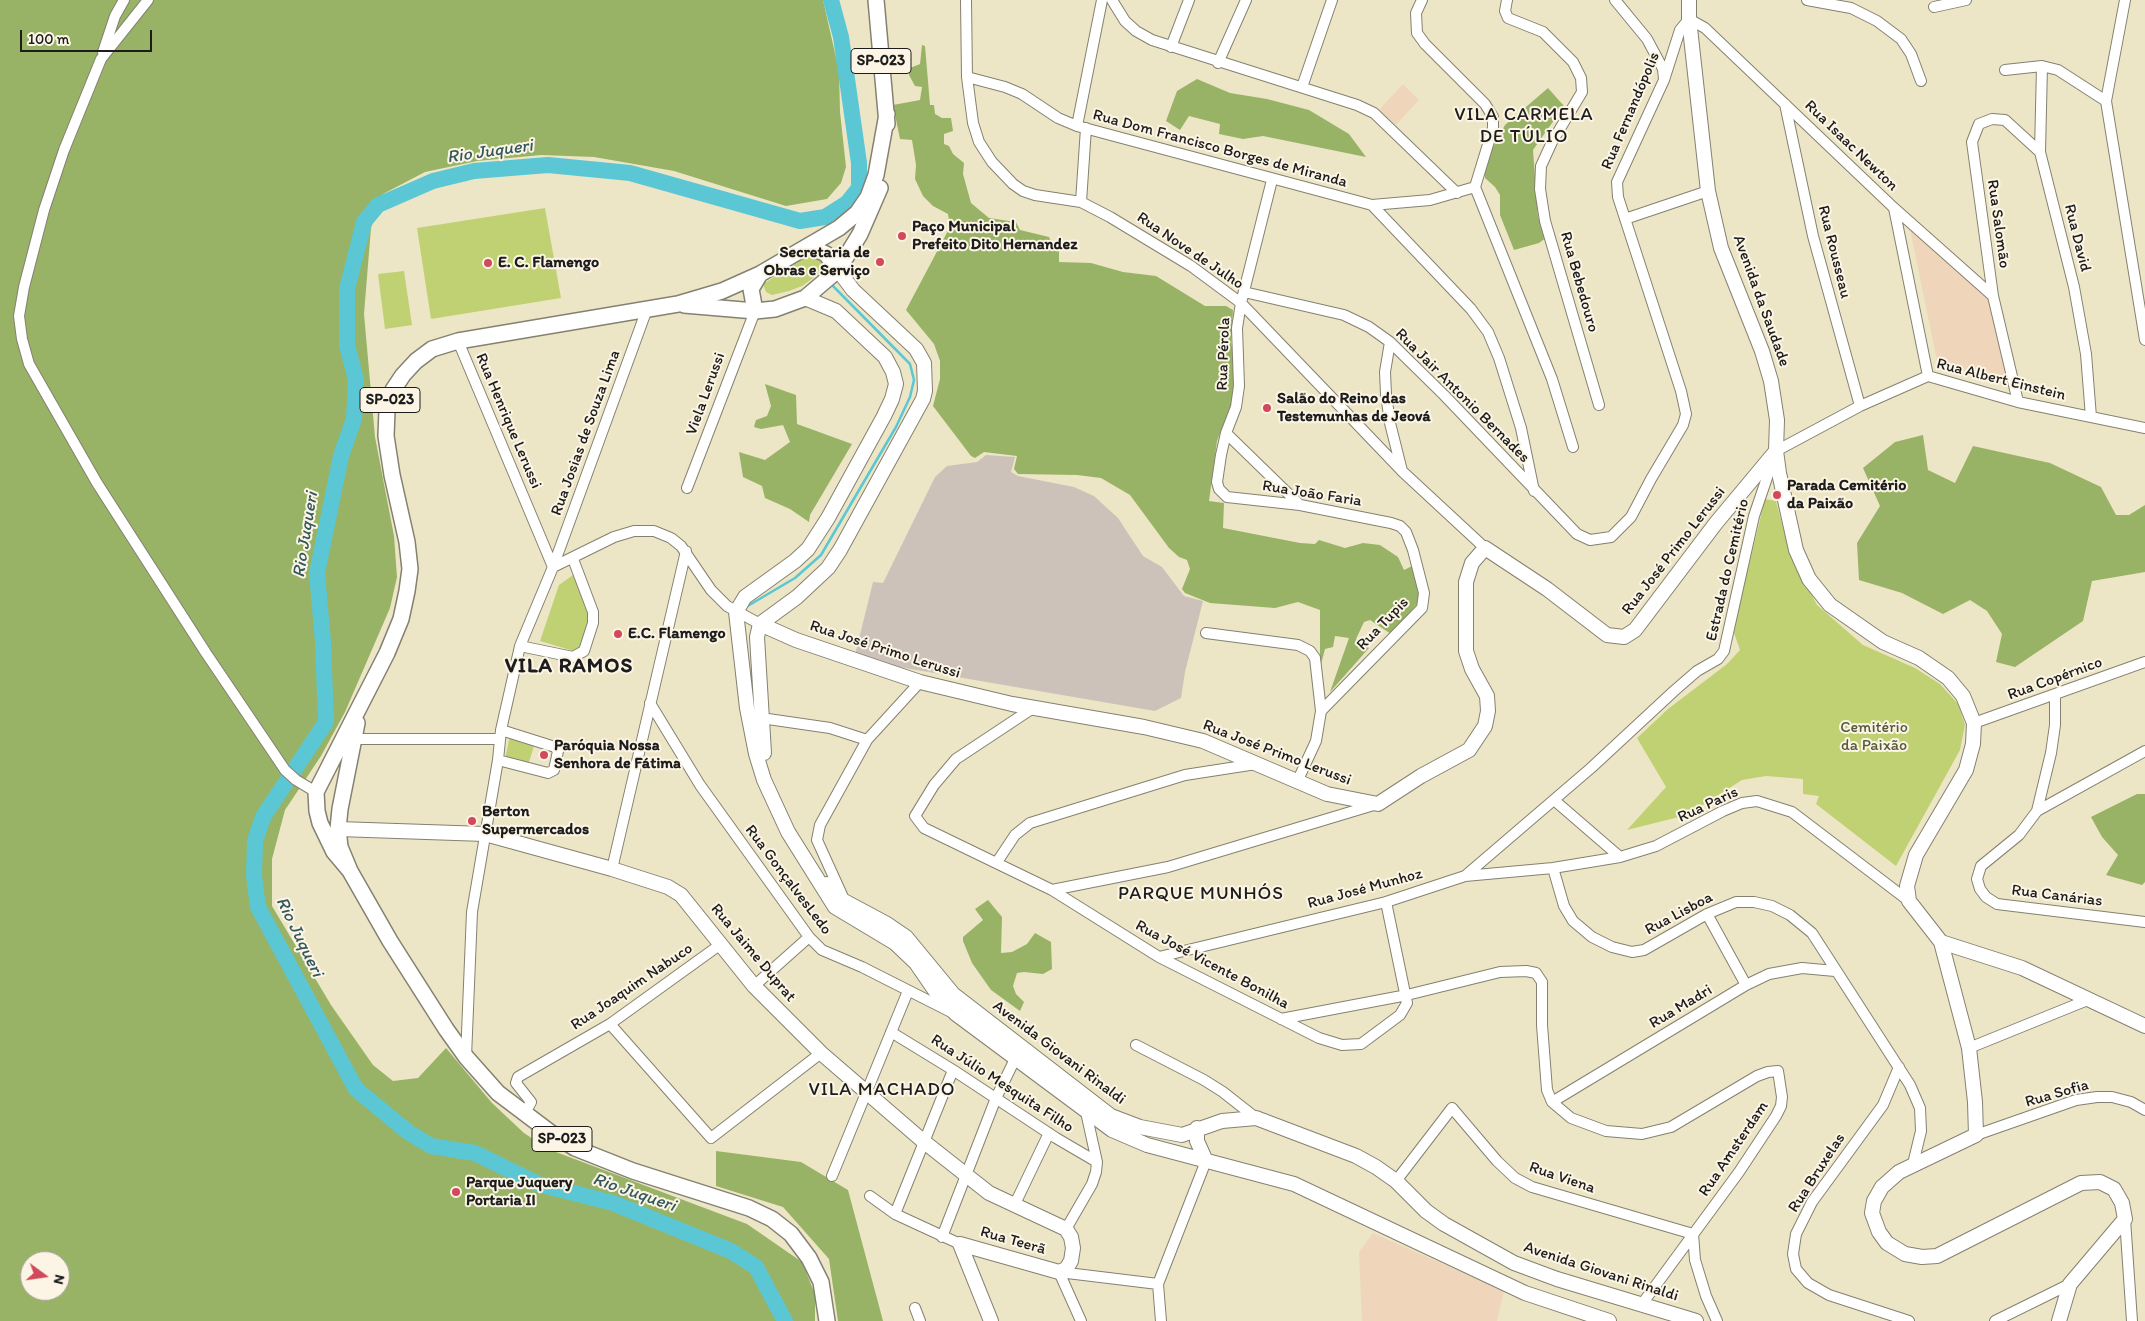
<!DOCTYPE html>
<meta charset="utf-8">
<style>
body{margin:0}
#map{position:relative;width:2145px;height:1321px;overflow:hidden;background:#ede6c6;font-family:Itim,sans-serif}
canvas{display:block}
.north{position:absolute;left:20px;top:1251px;width:50px;height:50px;box-sizing:border-box;background:#fcf5e5;border:1px solid #a29e95;border-radius:50%;rotate:104deg;font-size:14px;font-weight:700;line-height:20px;text-align:center;color:#1c1c1c}
.north::after{content:'';display:block;margin:auto;width:18px;height:22px;background:#d1495b;clip-path:polygon(50% 0,100% 100%,50% 72%,0 100%)}
.scale{position:absolute;left:20px;top:30px;width:132px;height:22px;box-sizing:border-box;border:2px solid #1c1c1c;border-top:0;padding-left:6px;font-size:15px;line-height:18px;white-space:nowrap;color:#1c1c1c;-webkit-text-stroke:4px #fcf5e5;paint-order:stroke}
</style>
<div id="map">
<canvas width="2145" height="1321"></canvas>
<div class="north">N</div>
<div class="scale">100 m</div>
</div>
<script>
const g = document.querySelector('canvas').getContext('2d');
g.lineJoin = 'round';
function fillPath(path, color) { g.fillStyle = color; g.fill(path, 'evenodd'); }
const poly = rows => new Path2D(rows.map(r => 'M' + r).join(''));
function trace(path, color, width, dash) { g.strokeStyle = color; g.lineWidth = width; g.lineCap = dash ? 'butt' : 'round'; g.setLineDash(dash || []); g.stroke(path); }
function drawText(font, color, halo, rows, align = 'center') {
  g.font = font + ' Itim,sans-serif'; g.lineWidth = 4; g.setLineDash([]); g.textBaseline = 'middle'; g.strokeStyle = halo; g.fillStyle = color; for (const [text, x, y, turn = 0] of rows) {
    g.save(); g.translate(x, y); g.rotate((+turn || 0) * Math.PI / 180); g.textAlign = isNaN(turn) ? turn : align; if (halo) g.strokeText(text, 0, 0); g.fillText(text, 0, 0); g.restore();
  }
}
fillPath(poly([
 [1403,84,1419,100,1396,125,1379,110],
 [1910,229,1990,297,2008,376,2007,382,2001,384,1948,365,1942,367,1937,361],
 [1373,1233,1504,1291,1497,1321,1362,1321,1359,1252]
]), '#efd6bb');
fillPath(poly([
 [986,455,1015,457,1011,472,1018,476,1074,487,1094,496,1118,518,1143,556,1162,567,1184,596,1203,601,1185,672,1181,698,1155,711,899,667,855,655,873,582,883,583,935,477,947,466,977,462]
]), '#cdc2b9');
fillPath(poly([
 [545,208,561,298,431,319,417,228],
 [814,252,825,262,823,270,819,274,802,286,789,291,772,295,766,292,763,284],
 [404,271,412,325,385,329,378,274],
 [1765,499,1776,501,1789,551,1817,605,1863,645,1915,668,1940,684,1958,704,1965,725,1960,750,1896,866,1816,804,1819,796,1803,794,1803,779,1766,776,1742,780,1687,815,1627,830,1666,787,1637,738,1668,709,1727,664,1740,650,1733,630],
 [573,575,591,622,577,652,540,641,559,585],
 [510,735,535,743,528,765,505,759]
]), '#c0d173');
fillPath(poly([
 [0,0,823,0,839,71,840,112,846,167,841,183,827,199,786,206,674,171,594,157,541,155,477,161,425,172,383,194,371,228,364,314,375,437,394,536,397,577,390,608,345,712,321,756,285,810,272,859,272,906,331,1005,373,1065,393,1081,418,1078,446,1048,492,1103,524,1133,548,1149,747,1224,802,1262,815,1294,815,1321,0,1321],
 [30,1261,60,1261,60,1291,30,1291],
 [922,45,925,46,930,105,934,105,935,114,942,118,951,118,953,131,944,134,944,144,949,146,953,154,964,163,963,174,971,203,989,218,1016,222,1020,230,1049,237,1052,243,1059,246,1059,262,1091,263,1123,272,1156,276,1205,306,1226,306,1233,310,1231,343,1237,369,1231,405,1217,441,1209,501,1224,503,1223,528,1300,543,1315,544,1319,540,1345,548,1363,543,1380,545,1398,557,1404,570,1412,566,1419,596,1417,604,1391,634,1370,620,1364,622,1356,639,1369,648,1330,692,1349,638,1335,636,1333,647,1325,649,1320,668,1320,610,1298,602,1275,608,1210,603,1185,593,1182,589,1190,569,1187,560,1179,557,1169,548,1130,495,1101,478,1077,475,1018,474,1014,469,1017,456,984,452,975,458,971,456,933,406,940,379,940,361,934,344,906,310,950,227,948,214,933,206,923,196,915,179,916,165,912,140,900,139,893,105,920,100,922,87,915,86,909,75,910,68,920,64],
 [1197,79,1230,93,1267,99,1309,110,1349,134,1366,157,1263,136,1243,139,1219,134,1220,124,1189,116,1180,130,1166,121,1177,91],
 [1548,88,1564,106,1533,150,1538,217,1547,237,1539,243,1514,250,1500,215,1500,195,1495,187,1485,178,1485,162,1505,125],
 [765,384,796,395,797,424,852,444,810,515,809,522,790,509,765,498,762,486,743,477,739,452,765,460,790,442,783,425,761,429,754,427,756,420,767,416,771,406],
 [1923,435,1928,470,1955,483,1973,446,2050,463,2101,487,2116,515,2129,515,2145,505,2145,572,2092,581,2083,621,2015,667,1996,662,2002,634,1987,611,1970,600,1943,614,1902,593,1859,580,1857,543,1880,506,1863,468,1895,442],
 [2137,794,2145,794,2145,882,2142,885,2106,875,2118,855,2102,837,2091,817],
 [988,900,1002,917,1001,953,1012,952,1027,944,1035,933,1051,942,1052,969,1043,974,1024,972,1017,973,1013,986,1016,994,1024,1002,1020,1011,991,990,972,963,963,941,963,937,983,920,975,909],
 [716,1151,801,1162,848,1190,883,1321,838,1321,829,1259,783,1207,716,1186]
]), '#98b365');
trace(poly([
 [746,607,795,578,821,555,896,427,910,397,914,380,910,364,833,286]
]), '#5bc7d5', 2.5);
trace(poly([
 [785,1321,756,1267,731,1251,613,1203,538,1184,475,1153,431,1146,408,1132,356,1089,258,907,254,876,255,841,263,817,326,722,323,642,317,573,341,456,354,419,356,380,347,345,347,289,364,222,378,205,433,181,474,171,548,165,630,173,800,221,825,217,847,203,859,188,859,163,841,37,831,0]
]), '#5bc7d5', 16);
const street = poly([
 [148,0,101,59,64,150,44,210,24,287,19,316,22,339,29,364,97,483,206,653,285,770,296,780,316,792],
 [966,0,967,77,973,123,979,142,992,162,1013,184,1023,191,1035,195,1081,202,1110,217,1191,266,1241,303,1403,472,1485,548],
 [1112,0,1125,21,1136,31,1152,40,1357,105,1374,113,1457,193],
 [1422,0,1416,13,1417,33,1425,44,1485,104,1493,117,1493,128,1475,187],
 [1507,0,1505,11,1508,18,1543,32,1573,62,1581,78,1582,92,1552,142,1541,166,1540,189,1545,221,1599,405],
 [1615,0,1647,39,1663,69,1664,79],
 [1807,0,1851,8,1877,21,1901,39,1911,54,1921,81],
 [2125,0,2106,101,2145,340],
 [1934,7,1966,0],
 [1171,47,1189,0],
 [103,52,115,16,124,0],
 [1218,63,1246,0],
 [2042,66,2040,152,2074,287,2086,354,2091,417],
 [2005,70,2042,66,2058,70,2106,101],
 [967,77,1005,87,1022,94,1058,118,1077,126,1372,205,1430,200,1475,187],
 [1302,87,1332,0],
 [1785,104,1813,236,1860,406],
 [1077,126,1102,0],
 [1272,180,1241,303,1237,328,1239,386,1236,407,1226,433,1221,455,1217,482,1219,489,1227,497,1300,505,1391,523,1400,526,1406,532,1413,550,1424,593,1422,608,1321,711],
 [1475,187,1552,379,1573,447],
 [1081,202,1086,128],
 [1372,205,1471,309,1488,332,1499,358,1521,428,1534,491],
 [1894,208,1928,376],
 [1625,219,1708,191],
 [1244,292,1344,315,1369,327,1390,342,1444,395,1577,534,1590,540,1611,537,1631,517,1651,479,1683,425,1686,414,1681,391,1618,197,1617,182,1664,80,1680,30,1689,19,1705,28,1894,208,1993,296],
 [458,341,553,567],
 [1390,342,1385,372,1386,394,1390,423,1402,471],
 [2018,402,1993,296,1972,142,1979,124,1992,119,2005,120,2040,152],
 [1226,433,1300,505],
 [687,488,755,311],
 [553,567,614,537,634,531,654,531,671,538,681,546,711,590,727,606,760,624],
 [1206,633,1298,645,1310,651,1315,658,1321,711,1316,741,1297,782],
 [520,646,573,657,584,651,593,623,593,612,573,559],
 [2055,696,2055,725,2051,753,2037,811,2019,835,1981,866,1977,879,1980,889,1986,897,1997,904,2145,922],
 [650,703,700,785,809,937,822,950,862,967,951,1012],
 [1033,708,956,759,934,785,915,816,924,828,1052,890,1159,957,1319,1038,1342,1045,1361,1044,1400,1015,1407,1003,1386,902],
 [761,718,830,728,867,740],
 [1974,723,2145,662],
 [349,739,500,739],
 [498,760,548,773,554,770,558,751,555,747,501,730],
 [1554,800,1620,857],
 [2037,811,2145,751],
 [997,862,1015,835,1030,823,1185,775,1256,764],
 [1553,868,1564,906,1573,921,1592,937,1612,947,1632,952,1644,950,1707,914,1736,902,1754,902,1772,906,1790,915,1812,933,1910,1085,1920,1108,1921,1131,1913,1164],
 [612,869,686,551],
 [1465,876,1553,868,1620,857,1656,846,1723,811,1742,803,1757,801,1792,812,1909,901],
 [1052,890,1168,867,1377,804],
 [842,895,817,840,820,825,867,740,920,682],
 [1707,914,1746,985],
 [1159,957,1386,902,1465,876,1591,768,1674,691,1697,671,1718,659,1724,651,1754,516,1776,451,1860,406,1928,376,2018,402,2145,428],
 [754,986,809,937],
 [1281,1019,1407,995,1500,972,1526,971,1536,973,1542,982,1542,1025,1547,1090,1552,1102,1571,1118,1606,1131,1642,1134,1671,1127,1757,1076,1768,1072,1778,1071,1782,1097,1781,1106,1776,1116,1739,1172,1642,1304],
 [610,1024,711,1138,821,1053],
 [891,1032,953,1070,1056,1138,1097,1162],
 [1136,1045,1204,1080,1223,1092,1256,1118],
 [1969,1048,2090,999],
 [466,1057,472,912,498,760,501,730,520,646,553,567,647,309],
 [1899,1067,1883,1105,1812,1202,1796,1234,1793,1254,1796,1269,1808,1283,1829,1295,1909,1321],
 [1552,1102,1746,985,1769,974,1802,968,1835,971],
 [525,1113,531,1102,516,1083,518,1077,610,1024,721,944],
 [1976,1135,2076,1100,2097,1097,2112,1097,2131,1102,2145,1110],
 [832,1176,908,991],
 [1396,1181,1452,1108,1497,1161,1515,1178,1532,1187,1693,1234],
 [870,1196,895,1214,960,1244],
 [1014,1206,1049,1133],
 [895,1214,953,1070],
 [2125,1219,2132,1321],
 [1066,1229,1092,1184,1096,1172,1097,1162,1086,1112],
 [1693,1234,1695,1260,1706,1296,1717,1321],
 [942,1237,996,1098,1016,1057],
 [1059,1272,1158,1284],
 [1059,1272,1081,1321],
 [915,1308,920,1321],
 [1161,1321,1158,1284,1206,1161],
 [1995,1321,2070,1284]
]);
const secondary = poly([
 [1689,0,1689,19,1708,191,1721,248,1762,351,1771,381,1777,420,1776,451,1779,473,1796,550,1809,579,1830,605,1883,642,1919,658,1948,678,1963,696,1974,723,1973,744,1966,770,1916,855,1907,886,1909,901,1941,942,2022,968,2145,1026],
 [805,298,836,311,885,357,893,372,896,384,892,399,884,416,828,518,808,549,795,561,745,597,736,612,747,708,756,754,764,780,788,832,835,907,895,943,916,963,936,992,956,1014,1112,1130,1147,1145,1294,1184,1525,1293,1609,1321],
 [760,624,796,640,920,682,1012,704,1144,727,1203,741,1327,794,1378,804,1421,776,1469,750,1485,726,1488,711,1487,696,1472,669,1466,651,1466,582,1472,563,1485,548,1547,589,1607,635,1624,637,1635,630,1716,523,1776,451],
 [760,624,757,637,764,753],
 [760,624,797,597,828,568,840,550,923,399,925,391,924,363,916,349,853,290,838,270],
 [338,829,485,834,612,869,668,887,681,895,754,986,821,1053,923,1141,989,1193,1066,1229,1071,1237,1073,1248,1071,1261,1066,1269,1059,1272,960,1244],
 [827,884,836,894,844,901,887,924,906,937,953,994,1111,1116,1140,1127,1182,1135,1222,1121,1256,1118,1356,1156,1376,1167,1396,1181,1426,1211,1444,1224,1514,1263,1557,1279,1696,1321],
 [1941,942,1969,1048,1975,1102,1976,1135,1899,1172,1882,1187,1874,1201,1872,1213,1879,1232,1887,1243,1905,1254,1922,1257,1937,1256,2081,1183,2100,1182,2114,1189,2122,1203,2125,1219,2070,1284,2059,1321],
 [1197,1128,1197,1141,1206,1161],
 [960,1244,991,1321]
]);
const primary = poly([
 [876,0,887,124],
 [808,246,826,254,838,270],
 [684,305,755,311,775,309,805,298,838,270,860,234,880,188],
 [755,311,751,289,760,274],
 [357,723,340,809,338,829,340,847,350,871,390,941,446,1029,466,1057,498,1093,551,1133,575,1148,633,1171,749,1208,772,1219,791,1234,809,1258,821,1282,827,1321],
 [350,871,334,852,320,823,317,811,316,792,387,653,401,619,407,591,410,569,407,542,392,475,386,436,387,410,393,390,403,375,416,361,432,349,458,341,678,304,722,291,760,274,839,228,857,213,868,197,876,175,887,114]
]);
trace(street, '#848171', 12);
trace(secondary, '#848171', 16);
trace(primary, '#848171', 18);
trace(street, '#fff', 10);
trace(secondary, '#fff', 14);
trace(primary, '#fff', 15);
for (const [x, y, r, color] of [
 [902,236,5,"#d1495b"],
 [880,262,5,"#d1495b"],
 [488,263,5,"#d1495b"],
 [1267,408,5,"#d1495b"],
 [1777,495,5,"#d1495b"],
 [618,634,5,"#d1495b"],
 [544,755,5,"#d1495b"],
 [472,821,5,"#d1495b"],
 [456,1192,5,"#d1495b"]
]) { const dot = new Path2D(); dot.arc(x, y, r, 0, 2 * Math.PI); g.fillStyle = color; g.fill(dot); trace(dot, '#fcf5e5', 2); }
for (const [x, y, w] of [
 [881,61,60],
 [390,400,60],
 [562,1139,60]
]) { const box = new Path2D(); box.roundRect(x - w / 2, y - 12.5, w, 25, 4); g.fillStyle = '#fcf5e5'; g.fill(box); trace(box, '#1c1c1c', 1); }
drawText('bold 15px', '#1c1c1c', null, [
 ["SP-023",881,61],
 ["SP-023",390,400],
 ["SP-023",562,1139]
]);
drawText('16px', '#1c1c1c', '#fcf5e5', [
 ["Rua Fernandópolis",1631,111,-67],
 ["Rua Isaac Newton",1851,146,44],
 ["Rua Dom Francisco Borges de Miranda",1220,149,15],
 ["Rua Salomão",1998,224,82],
 ["Rua David",2077,238,76],
 ["Rua Nove de Julho",1190,251,34],
 ["Rua Rousseau",1834,252,76],
 ["Rua Bebedouro",1579,282,74],
 ["Avenida da Saudade",1761,301,70],
 ["Rua Pérola",1224,354,-88],
 ["Rua Albert Einstein",2001,380,14],
 ["Viela Lerussi",706,394,-70],
 ["Rua Jair Antonio Bernades",1462,396,45],
 ["Rua Henrique Lerussi",508,421,67],
 ["Rua Josias de Souza Lima",586,433,-70],
 ["Rua João Faria",1312,494,9],
 ["Rua José Primo Lerussi",1674,551,-52],
 ["Estrada do Cemitério",1728,570,-77],
 ["Rua Tupis",1383,624,-46],
 ["Rua José Primo Lerussi",885,650,18],
 ["Rua Copérnico",2055,679,-20],
 ["Rua José Primo Lerussi",1277,753,21],
 ["Rua Paris",1708,805,-25],
 ["Rua GonçalvesLedo",788,880,53],
 ["Rua José Munhoz",1365,889,-15],
 ["Rua Canárias",2057,896,7],
 ["Rua Lisboa",1679,914,-28],
 ["Rua Jaime Duprat",753,953,50],
 ["Rua José Vicente Bonilha",1212,965,28],
 ["Rua Joaquim Nabuco",632,987,-34],
 ["Rua Madri",1681,1007,-31],
 ["Avenida Giovani Rinaldi",1059,1053,37],
 ["Rua Júlio Mesquita Filho",1002,1084,33],
 ["Rua Sofia",2057,1094,-16],
 ["Rua Amsterdam",1734,1149,-56],
 ["Rua Bruxelas",1817,1173,-57],
 ["Rua Viena",1562,1178,19],
 ["Rua Teerã",1013,1241,16],
 ["Avenida Giovani Rinaldi",1601,1272,18]
]);
drawText('bold 16px', '#1c1c1c', '#fcf5e5', [
 ["Paço Municipal",912,227],
 ["Prefeito Dito Hernandez",912,245],
 ["Secretaria de",870,253,"right"],
 ["Obras e Serviço",870,271,"right"],
 ["E. C. Flamengo",498,263],
 ["Salão do Reino das",1277,399],
 ["Testemunhas de Jeová",1277,417],
 ["Parada Cemitério",1787,486],
 ["da Paixão",1787,504],
 ["E.C. Flamengo",628,634],
 ["Paróquia Nossa",554,746],
 ["Senhora de Fátima",554,764],
 ["Berton",482,812],
 ["Supermercados",482,830],
 ["Parque Juquery",466,1183],
 ["Portaria II",466,1201]
], 'left');
drawText('16px', '#555b3a', '#fcf5e5', [
 ["Cemitério",1874,728],
 ["da Paixão",1874,746]
]);
drawText('italic 18px', '#32585d', '#fcf5e5', [
 ["Rio Juqueri",490,152,-8],
 ["Rio Juqueri",306,535,-81],
 ["Rio Juqueri",299,937,64],
 ["Rio Juqueri",634,1193,19]
]);
g.letterSpacing = '1px';
drawText('19px', '#1c1c1c', '#fcf5e5', [
 ["VILA CARMELA",1524,115],
 ["DE TÚLIO",1524,137],
 ["PARQUE MUNHÓS",1201,894],
 ["VILA MACHADO",882,1090]
]);
g.letterSpacing = '0px';
g.letterSpacing = '1px';
drawText('bold 21px', '#1c1c1c', '#fcf5e5', [
 ["VILA RAMOS",569,667]
]);
g.letterSpacing = '0px';
</script>
